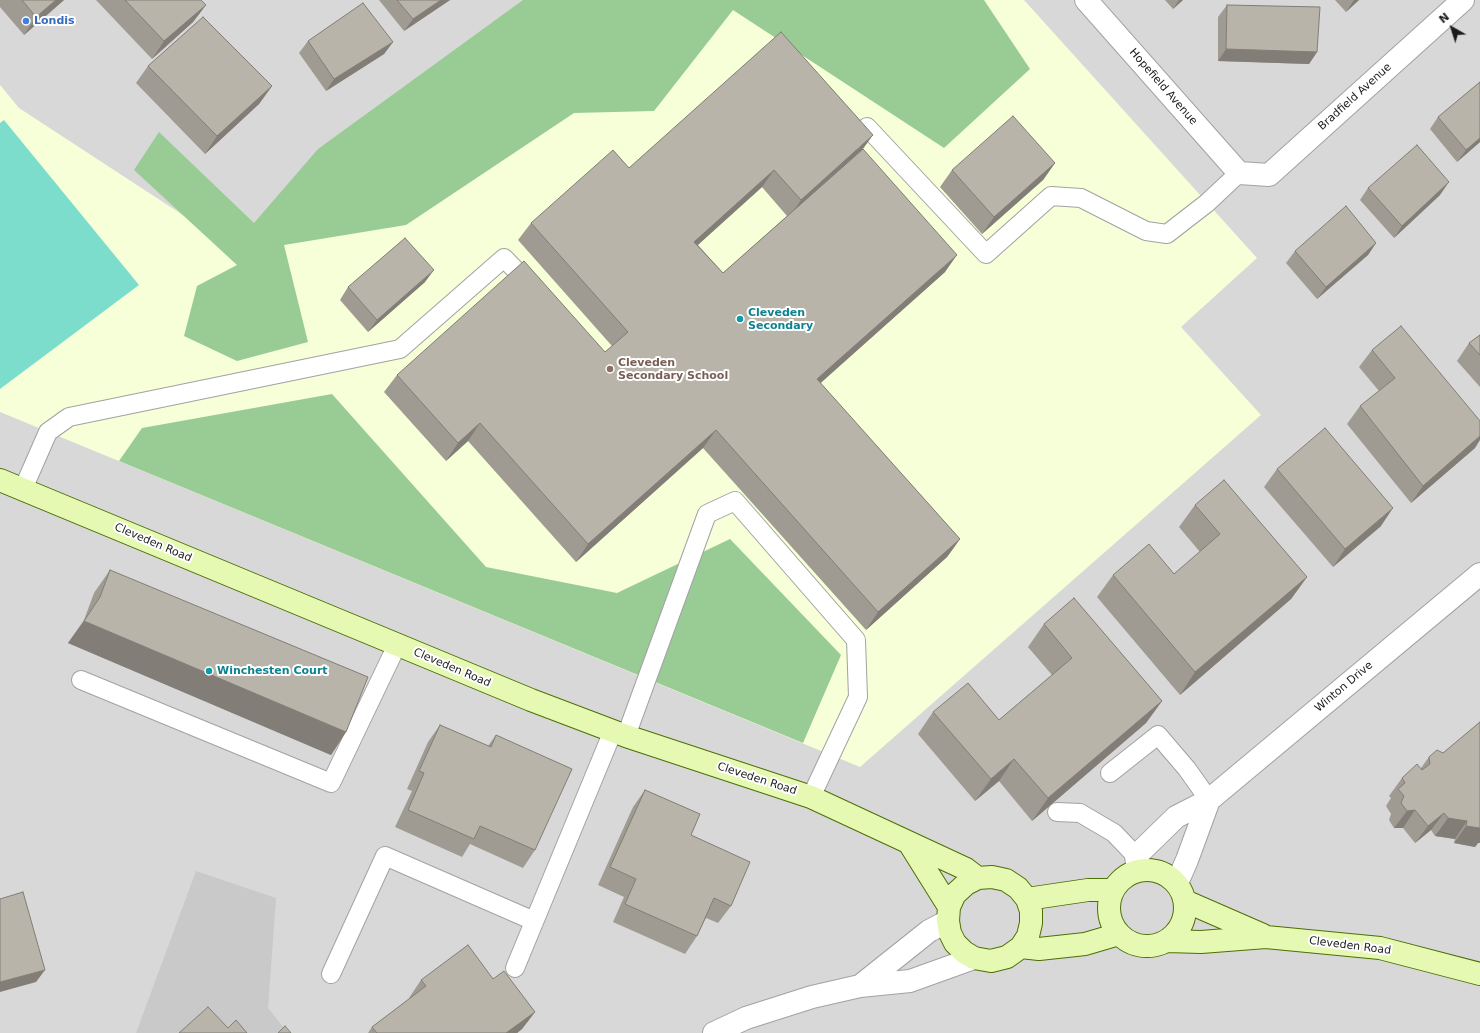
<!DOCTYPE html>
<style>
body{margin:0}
#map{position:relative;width:1480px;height:1033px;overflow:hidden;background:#edebe0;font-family:"DejaVu Sans",sans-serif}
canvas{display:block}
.north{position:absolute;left:1432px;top:8px;width:40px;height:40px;-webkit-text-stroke:3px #fff;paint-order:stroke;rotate:321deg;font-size:11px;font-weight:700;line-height:16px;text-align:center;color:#1b1b1b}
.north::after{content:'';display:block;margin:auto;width:14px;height:18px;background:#1b1b1b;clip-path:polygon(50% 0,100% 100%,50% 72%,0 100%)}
</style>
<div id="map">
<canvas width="1480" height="1033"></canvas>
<div class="north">N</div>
</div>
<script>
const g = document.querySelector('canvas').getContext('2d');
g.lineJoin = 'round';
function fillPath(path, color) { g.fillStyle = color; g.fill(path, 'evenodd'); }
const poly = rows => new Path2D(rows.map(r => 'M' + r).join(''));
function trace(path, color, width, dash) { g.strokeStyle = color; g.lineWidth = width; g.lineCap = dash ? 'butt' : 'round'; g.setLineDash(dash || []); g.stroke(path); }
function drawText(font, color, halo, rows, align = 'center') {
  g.font = font + ' "DejaVu Sans",sans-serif'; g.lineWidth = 4; g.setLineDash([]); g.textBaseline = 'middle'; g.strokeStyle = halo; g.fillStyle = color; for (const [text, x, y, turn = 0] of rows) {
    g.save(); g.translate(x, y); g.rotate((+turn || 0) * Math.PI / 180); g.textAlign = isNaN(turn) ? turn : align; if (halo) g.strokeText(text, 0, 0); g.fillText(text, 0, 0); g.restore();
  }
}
fillPath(poly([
 [0,0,1480,0,1480,1033,0,1033]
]), '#d9d8d8');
fillPath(poly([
 [561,0,1024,0,1257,258,1181,327,1261,415,860,767,0,412,0,85,19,108,238,251]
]), '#f6ffd7');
fillPath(poly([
 [196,871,276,898,268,1008,288,1033,136,1033]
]), '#c9c9c9');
fillPath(poly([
 [523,0,984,0,1030,69,944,148,733,10,654,111,574,113,406,225,284,245,308,342,237,361,184,336,197,286,237,265,134,170,159,132,254,223,318,149],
 [332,394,486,567,617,593,730,539,841,655,803,743,119,461,142,428]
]), '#99cc95');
fillPath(poly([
 [4,120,139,285,0,389,0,123]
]), '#7dddcd');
const lane = poly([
 [867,127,986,254,1051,196,1081,198,1146,231,1167,234,1207,203,1239,173],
 [23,489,48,432,69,417,400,349,504,258,531,286],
 [81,680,331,783,397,645],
 [626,736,707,514,735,501,856,640,858,697,811,797],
 [1110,773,1158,735,1187,769,1209,800],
 [1057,812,1080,813,1114,833,1136,856],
 [515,968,613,731],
 [331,974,385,856,534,921]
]);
const street = poly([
 [1086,0,1239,173,1269,175,1463,0],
 [1138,870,1136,856,1176,817,1209,800,1480,574],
 [1177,883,1187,860,1209,800],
 [860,986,929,931,948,921],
 [714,1033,746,1018,812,997,860,986,910,981,974,958]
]);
const secondary = poly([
 [0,480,531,700,626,736,811,797,966,869,978,878],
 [909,843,949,907],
 '1109 908a38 38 0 1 1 76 0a38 38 0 1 1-76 0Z',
 [1027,899,1088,890,1113,890],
 [1185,901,1263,935],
 [1167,941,1201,942,1266,937,1380,948,1480,974],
 [1021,947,1028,936,1031,923,1031,911,1027,899,1018,888,1006,880,992,877,978,878,966,884,955,894,949,907,948,921,950,933,955,943,964,952,974,958,991,961,1007,957,1021,947,1039,949,1085,944,1119,934]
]);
trace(lane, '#a2a2a2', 20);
trace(street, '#a2a2a2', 24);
trace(secondary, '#4c6f05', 24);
trace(lane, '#fff', 18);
trace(street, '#fff', 22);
trace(secondary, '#e6f9b2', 22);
fillPath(poly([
 [0,0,64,0,24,35,0,7],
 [96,0,201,0,206,5,193,22,152,59],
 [379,0,450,0,404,31],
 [1165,0,1183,0,1173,9],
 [1335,0,1359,0,1346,12],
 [1227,5,1317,52,1309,64,1218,61,1218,17],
 [308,41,393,42,384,54,326,91,299,53],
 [148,66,272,86,259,104,205,154,136,83],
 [1480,82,1480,142,1457,162,1430,129,1438,117],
 [863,149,945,272,820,383,960,539,947,557,866,630,703,448,576,562,468,441,446,461,384,392,397,375,605,352,612,346,518,240,531,223,629,168],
 [762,187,787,216,723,273,698,245],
 [1055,163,1043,180,982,234,940,187,952,170],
 [1368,188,1440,195,1394,238,1360,200],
 [1376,243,1368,255,1317,299,1286,263,1295,251],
 [425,282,368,332,340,300,348,287],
 [1480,335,1480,387,1457,361,1469,343],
 [1372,350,1475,448,1411,503,1347,424,1360,406,1379,391,1359,367],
 [1277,469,1381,526,1333,567,1264,487],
 [1195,505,1307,577,1291,599,1180,695,1097,597,1113,575,1174,574,1200,552,1179,527],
 [110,570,346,732,331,755,68,643,84,620,94,593],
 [1044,624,1162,701,1146,723,1032,821,999,781,975,801,918,734,933,712,999,720,1052,675,1028,647],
 [1480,722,1480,843,1478,843,1475,847,1454,843,1455,839,1435,836,1431,830,1415,843,1403,828,1394,828,1389,820,1391,814,1386,806,1391,798,1389,796,1402,778,1421,768,1429,757,1443,753],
 [440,725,488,746,496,735,535,850,523,868,470,844,462,857,395,827,412,791,407,789,428,742],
 [645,790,691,835,731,906,718,923,706,918,697,936,685,954,613,922,624,897,598,885,633,807],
 [493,979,535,1012,522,1029,517,1033,368,1033,372,1027,409,999,409,998,421,980]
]), '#9f9b92');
fillPath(poly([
 [56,0,64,0,24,35,36,17],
 [441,0,450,0,404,31,413,19],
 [1179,0,1183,0,1173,9],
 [1354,0,1359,0,1346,12],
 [206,5,193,22,152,59,164,41],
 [393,42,384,54,326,91,334,79],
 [1226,49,1317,52,1309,64,1218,61],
 [272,86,259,104,205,154,217,136],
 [873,135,860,153,789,217,801,200],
 [1480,138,1480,142,1457,162,1466,150],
 [1055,163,1043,180,982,234,994,217],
 [774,170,762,187,682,259,694,242],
 [1449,182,1440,195,1394,238,1402,226],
 [1376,243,1368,255,1317,299,1326,287],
 [957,255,945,272,805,397,817,379],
 [434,270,425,282,368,332,377,320],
 [480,423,468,441,446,461,458,443],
 [716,430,703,448,576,562,588,544],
 [1480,436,1480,440,1475,448,1411,503,1423,486],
 [1393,508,1381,526,1333,567,1345,549],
 [960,539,947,557,866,630,878,612],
 [1307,577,1291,599,1180,695,1195,672],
 [84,621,346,732,331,755,68,643],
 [1162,701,1146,723,1032,821,1048,798],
 [1014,759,999,781,975,801,991,779],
 [1415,810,1403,828,1394,828,1407,811],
 [1444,813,1431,830,1415,843,1428,826],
 [1448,818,1467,821,1455,839,1435,836],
 [1466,826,1480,828,1480,843,1478,843,1475,847,1454,843],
 [45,970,36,982,0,992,0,982],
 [535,1012,522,1029,517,1033,506,1033]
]), '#827e77');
const building = poly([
 [22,0,56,0,36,17,22,0],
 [125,0,201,0,206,5,164,41,125,0],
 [397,0,441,0,413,19,397,0],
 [363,3,393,42,334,79,308,41,363,3],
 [1227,5,1320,7,1317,52,1226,49,1227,5],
 [203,17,272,86,217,136,148,66,203,17],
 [781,32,873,135,801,200,774,170,694,242,723,273,863,149,957,255,817,379,960,539,878,612,716,430,588,544,480,423,458,443,397,375,524,261,605,352,628,332,531,223,613,150,629,168,781,32],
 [1480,82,1480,138,1466,150,1438,117,1480,82],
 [1013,116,1055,163,994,217,952,170,1013,116],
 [1417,145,1449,182,1402,226,1368,188,1417,145],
 [1346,206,1376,243,1326,287,1295,251,1346,206],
 [405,238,434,270,377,320,348,287,405,238],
 [1401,326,1480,421,1480,436,1423,486,1360,406,1395,378,1372,350,1401,326],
 [1480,335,1480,355,1469,343,1480,335],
 [1325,428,1393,508,1345,549,1277,469,1325,428],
 [1224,480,1307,577,1195,672,1113,575,1149,544,1174,574,1220,534,1195,505,1224,480],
 [110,570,368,677,346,732,84,621,100,597,110,570],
 [1074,598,1162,701,1048,798,1014,759,991,779,933,712,968,683,999,720,1072,658,1044,624,1074,598],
 [1480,722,1480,828,1466,826,1467,821,1448,818,1444,813,1428,826,1415,810,1407,811,1401,803,1404,796,1398,789,1405,783,1402,778,1417,764,1422,770,1430,764,1429,757,1437,750,1443,753,1480,722],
 [440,725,491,747,496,735,572,769,535,850,480,826,474,839,408,810,424,773,419,771,440,725],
 [645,790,700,814,691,835,750,862,731,906,714,898,697,936,625,904,636,879,610,867,645,790],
 [23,892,45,970,0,982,0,899,23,892],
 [468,945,493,979,504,971,535,1012,506,1033,377,1033,372,1027,426,986,421,980,468,945],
 [208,1007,228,1028,236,1020,247,1033,179,1033,208,1007],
 [285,1026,291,1033,278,1033,285,1026]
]);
fillPath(building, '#b9b4aa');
trace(building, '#827e77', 1);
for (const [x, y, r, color] of [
 [26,21,4,"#3f7fe0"],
 [740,319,4,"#0f9aa8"],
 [610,369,4,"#8d6e63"],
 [209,671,4,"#0f9aa8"]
]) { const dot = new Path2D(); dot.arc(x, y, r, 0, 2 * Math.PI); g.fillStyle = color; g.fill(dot); trace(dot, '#fff', 1.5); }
drawText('bold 11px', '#366cbe', '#fff', [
 ["Londis",34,21]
], 'left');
drawText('11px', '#1b1b1b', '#fff', [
 ["Hopefield Avenue",1163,87,49],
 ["Bradfield Avenue",1355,97,-42],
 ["Cleveden Road",153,543,23],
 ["Cleveden Road",452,668,23],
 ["Winton Drive",1344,687,-40],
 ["Cleveden Road",757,779,18],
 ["Cleveden Road",1350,946,7]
]);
drawText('bold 11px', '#0d838f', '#fff', [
 ["Cleveden",748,313],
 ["Secondary",748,326],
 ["Winchesten Court",217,671]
], 'left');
drawText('bold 11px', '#785e54', '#fff', [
 ["Cleveden",618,363],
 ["Secondary School",618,376]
], 'left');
</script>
